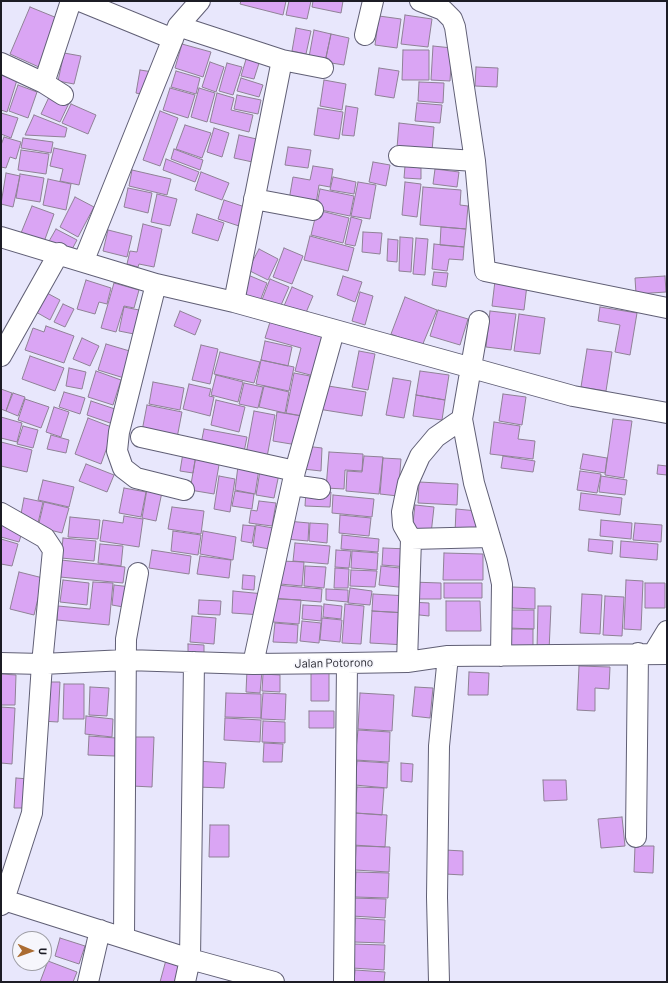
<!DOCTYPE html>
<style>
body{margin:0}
#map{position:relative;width:668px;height:983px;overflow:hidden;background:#e8e7fc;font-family:Barlow,sans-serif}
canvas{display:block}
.frame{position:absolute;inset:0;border:2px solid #1c1c25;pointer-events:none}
.north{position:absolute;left:12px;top:931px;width:40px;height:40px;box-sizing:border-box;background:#f6f6fc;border:1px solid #9f9fa6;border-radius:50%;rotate:92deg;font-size:11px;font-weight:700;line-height:16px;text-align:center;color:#1c1c25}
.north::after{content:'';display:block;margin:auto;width:14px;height:18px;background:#ab6c32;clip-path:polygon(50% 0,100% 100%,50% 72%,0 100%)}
</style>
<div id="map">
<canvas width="668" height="983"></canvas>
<div class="frame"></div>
<div class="north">U</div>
</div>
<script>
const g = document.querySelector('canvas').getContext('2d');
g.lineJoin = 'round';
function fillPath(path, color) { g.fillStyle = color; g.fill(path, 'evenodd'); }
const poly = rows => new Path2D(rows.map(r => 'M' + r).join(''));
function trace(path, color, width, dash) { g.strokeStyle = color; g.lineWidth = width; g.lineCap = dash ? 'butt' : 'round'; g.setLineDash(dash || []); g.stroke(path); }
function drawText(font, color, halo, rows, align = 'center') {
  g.font = font + ' Barlow,sans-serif'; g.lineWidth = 3.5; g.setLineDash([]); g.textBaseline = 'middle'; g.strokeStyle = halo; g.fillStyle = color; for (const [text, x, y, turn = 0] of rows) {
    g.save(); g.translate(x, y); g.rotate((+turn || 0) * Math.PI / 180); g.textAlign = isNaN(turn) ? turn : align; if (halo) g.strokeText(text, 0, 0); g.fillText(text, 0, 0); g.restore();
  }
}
const building = poly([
 [241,1,286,1,283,15,240,4,241,1],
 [289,1,311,1,307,19,286,15,289,1],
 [313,1,343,1,341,13,312,7,313,1],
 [30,7,62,20,41,68,10,54,30,7],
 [405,15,432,19,428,47,401,44,405,15],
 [379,16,401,19,397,48,375,45,379,16],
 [296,28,311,31,306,54,292,51,296,28],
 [314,30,331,34,325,62,309,57,314,30],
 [331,34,349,38,344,65,325,62,331,34],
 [182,44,211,52,203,77,175,68,182,44],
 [433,46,452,48,450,81,431,80,433,46],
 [403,50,429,50,429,80,402,80,403,50],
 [64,53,81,56,74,84,58,81,64,53],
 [247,56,260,60,254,79,241,76,247,56],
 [210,62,224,67,216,92,202,87,210,62],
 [227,63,242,67,233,95,219,91,227,63],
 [476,67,498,68,497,87,475,86,476,67],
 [379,68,399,71,394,98,375,95,379,68],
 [140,70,153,72,149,96,136,93,140,70],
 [176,71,200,78,196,94,171,87,176,71],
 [1,75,17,80,7,112,1,110,1,75],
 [241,78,263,85,259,97,237,91,241,78],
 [324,80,346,84,342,110,320,106,324,80],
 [419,82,444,83,443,103,418,101,419,82],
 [18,85,37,92,28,118,9,111,18,85],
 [170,88,195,95,188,118,163,110,170,88],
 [199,88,215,93,207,122,191,117,199,88],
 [217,93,234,98,231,110,253,115,249,132,210,122,217,93],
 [50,95,69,103,60,122,41,114,50,95],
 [237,95,261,100,258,114,234,109,237,95],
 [417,103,442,105,440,123,415,121,417,103],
 [71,104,96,115,88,134,62,123,71,104],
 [346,106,358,108,354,136,342,135,346,106],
 [318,108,343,112,339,139,314,135,318,108],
 [160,111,178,118,160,166,143,160,160,111],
 [1,113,18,118,11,138,1,134,1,113],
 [34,115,67,128,65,137,25,135,34,115],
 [399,123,434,127,432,151,397,148,399,123],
 [185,125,211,133,202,158,176,149,185,125],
 [214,128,229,133,222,157,207,152,214,128],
 [239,135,261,140,257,163,234,158,239,135],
 [4,137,21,142,16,159,10,157,6,168,1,167,1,145,4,137],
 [23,138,53,142,51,153,21,148,23,138],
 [288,147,311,150,308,168,285,165,288,147],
 [54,148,86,155,79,185,60,181,63,169,50,166,54,148],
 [174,149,203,160,200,170,171,159,174,149],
 [21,150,49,154,46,174,18,170,21,150],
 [166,159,199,172,195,182,163,170,166,159],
 [373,162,390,165,386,186,369,182,373,162],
 [313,166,333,169,330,187,319,185,316,204,289,200,293,177,310,180,313,166],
 [405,166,421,168,421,179,404,178,405,166],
 [435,169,459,172,457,187,433,184,435,169],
 [132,170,171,179,167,195,129,186,132,170],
 [201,172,229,183,222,200,195,190,201,172],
 [6,173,20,176,13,207,1,204,6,173],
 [20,174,44,178,40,202,16,198,20,174],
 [333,177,356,182,354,194,330,190,333,177],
 [48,179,71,184,66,210,43,205,48,179],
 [358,182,376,185,370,219,351,216,358,182],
 [405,182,421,184,417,217,402,215,405,182],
 [423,187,461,190,460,205,468,206,466,229,420,225,423,187],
 [128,188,152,193,148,213,124,207,128,188],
 [320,189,354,196,350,216,316,209,320,189],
 [157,194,177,199,170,226,151,222,157,194],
 [75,197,94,207,78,237,60,227,75,197],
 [224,200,245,207,239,226,218,219,224,200],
 [32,206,54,214,44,242,21,233,32,206],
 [317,210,349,218,343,243,311,235,317,210],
 [197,214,224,223,218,241,192,233,197,214],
 [351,217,362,220,355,246,345,244,351,217],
 [143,224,162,229,154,267,139,264,138,267,127,264,130,251,137,252,143,224],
 [441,227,466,229,464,247,440,245,441,227],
 [56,229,77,240,69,255,48,243,56,229],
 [108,230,132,236,127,257,103,251,108,230],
 [363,232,382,233,380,254,362,252,363,232],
 [310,236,354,248,348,271,304,260,310,236],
 [400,237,413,238,411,272,399,271,400,237],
 [416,238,428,239,425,275,413,274,416,238],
 [388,239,398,240,397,262,387,261,388,239],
 [434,244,464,247,463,260,449,259,447,271,432,269,434,244],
 [284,248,303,256,292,284,273,277,284,248],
 [259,249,278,259,268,280,248,270,259,249],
 [434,272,448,273,446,287,432,285,434,272],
 [248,275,267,283,258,306,239,298,248,275],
 [343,276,362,282,355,302,337,295,343,276],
 [665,276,666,292,636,294,635,278,665,276],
 [270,279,289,287,278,312,260,305,270,279],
 [86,280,111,288,107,304,99,302,95,314,77,309,86,280],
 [495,281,527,285,524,310,492,306,495,281],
 [114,283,139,290,134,308,124,306,116,332,101,328,114,283],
 [292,287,313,296,305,315,284,306,292,287],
 [360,292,373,296,365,325,352,321,360,292],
 [47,293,60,300,50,320,36,312,47,293],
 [405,297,437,310,422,346,391,334,405,297],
 [63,304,74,309,65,327,54,322,63,304],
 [124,307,139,310,134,334,119,331,124,307],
 [600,307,637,313,630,355,615,352,620,325,598,321,600,307],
 [438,310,468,319,460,345,430,336,438,310],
 [180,311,201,320,195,335,174,326,180,311],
 [490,311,516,314,511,350,486,347,490,311],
 [519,314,545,318,540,354,514,351,519,314],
 [270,322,324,337,314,376,295,371,301,348,265,338,270,322],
 [46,326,74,336,64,363,25,350,33,328,44,332,46,326],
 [82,338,99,346,90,366,73,359,82,338],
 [265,341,292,347,288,366,261,360,265,341],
 [106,344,133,352,124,378,98,370,106,344],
 [201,345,218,349,210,384,192,380,201,345],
 [587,349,612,352,606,391,581,387,587,349],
 [359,351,375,354,368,390,352,387,359,351],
 [220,352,260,362,254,383,214,374,220,352],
 [30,356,64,368,55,391,22,379,30,356],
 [261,360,294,367,289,391,256,384,261,360],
 [69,368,86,372,82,389,66,386,69,368],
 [96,371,121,380,113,405,88,397,96,371],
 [420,371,449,375,445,400,416,395,420,371],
 [294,373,310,376,302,416,286,413,294,373],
 [216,375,243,382,238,402,211,395,216,375],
 [393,378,411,381,404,418,386,415,393,378],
 [153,382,184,388,180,410,149,404,153,382],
 [244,383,263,387,258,408,239,404,244,383],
 [189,384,211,389,209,396,214,397,210,416,183,409,189,384],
 [322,385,366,392,362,416,318,409,322,385],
 [264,386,289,392,285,413,259,407,264,386],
 [1,389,12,393,6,411,1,409,1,389],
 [64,392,85,398,80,414,59,407,64,392],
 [13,393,25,397,18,416,6,411,13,393],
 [503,394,526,397,522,425,499,421,503,394],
 [416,395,445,400,442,420,413,416,416,395],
 [25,399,49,407,41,428,18,420,25,399],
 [216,400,245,407,239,432,211,425,216,400],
 [91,401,121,411,116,425,87,415,91,401],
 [147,405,182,412,177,438,142,431,147,405],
 [54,407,69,412,61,437,46,432,54,407],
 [254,411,275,415,267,457,246,454,254,411],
 [277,412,302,416,297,445,273,441,277,412],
 [1,417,22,423,17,442,1,438,1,417],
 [88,418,114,428,101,464,75,454,88,418],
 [613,419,632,421,624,478,605,475,613,419],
 [494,422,520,426,518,439,535,441,533,459,490,454,494,422],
 [23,426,38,430,33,448,17,444,23,426],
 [204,429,247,437,244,452,201,444,204,429],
 [51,435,69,440,66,453,47,449,51,435],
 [1,442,32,450,27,472,1,466,1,442],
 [305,446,322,448,321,471,303,469,305,446],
 [329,452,363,454,362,471,345,470,344,489,326,488,329,452],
 [183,453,196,455,193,473,180,471,183,453],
 [583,454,607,458,605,473,580,469,583,454],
 [196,455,220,459,214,494,190,490,196,455],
 [364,456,383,457,379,494,346,491,347,471,362,472,364,456],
 [503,456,535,461,533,472,501,468,503,456],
 [383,458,401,459,398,496,380,494,383,458],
 [86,464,114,475,107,492,79,481,86,464],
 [658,465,667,466,667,475,657,474,658,465],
 [238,466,259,469,255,494,235,490,238,466],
 [260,471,279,474,274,498,256,495,260,471],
 [580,471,601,474,597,493,577,490,580,471],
 [219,476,235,479,230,512,214,509,219,476],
 [601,476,627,480,625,495,599,492,601,476],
 [43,480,74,487,69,507,38,500,43,480],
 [419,482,458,484,457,505,418,503,419,482],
 [124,488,146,492,141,517,119,513,124,488],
 [147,489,162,492,156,521,142,518,147,489],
 [235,491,254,494,252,509,232,506,235,491],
 [306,491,331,492,330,507,305,506,306,491],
 [581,493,622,498,620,515,579,510,581,493],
 [333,495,374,499,372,517,332,513,333,495],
 [24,498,43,502,38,523,20,519,24,498],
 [259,501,276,503,272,526,249,523,251,510,257,511,259,501],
 [44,502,69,508,62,533,38,527,44,502],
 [415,505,434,507,431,534,412,532,415,505],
 [172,507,204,511,201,534,168,529,172,507],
 [456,509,478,511,476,535,455,533,456,509],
 [340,515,371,518,369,536,339,533,340,515],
 [124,516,143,519,139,547,100,541,103,520,123,523,124,516],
 [70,517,100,520,98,539,68,537,70,517],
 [601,520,632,523,631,539,600,536,601,520],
 [287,521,309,523,308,541,286,539,287,521],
 [1,523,23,529,19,542,1,537,1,523],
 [310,523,328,524,327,543,309,541,310,523],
 [635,523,662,525,661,542,633,540,635,523],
 [243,525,255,526,252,543,241,541,243,525],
 [256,525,273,528,269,549,253,546,256,525],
 [173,531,201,535,198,555,171,551,173,531],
 [203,531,236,537,233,560,200,554,203,531],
 [342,535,379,539,378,552,341,549,342,535],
 [63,538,96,541,94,561,61,558,63,538],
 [1,539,18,544,12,566,1,564,1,539],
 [589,539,613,541,612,554,588,551,589,539],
 [621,541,658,544,657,560,620,557,621,541],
 [295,543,330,546,328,564,293,561,295,543],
 [100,544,123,546,121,566,98,563,100,544],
 [383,548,409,549,408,567,382,565,383,548],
 [152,550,191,556,189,574,149,568,152,550],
 [336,550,351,551,349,568,335,567,336,550],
 [352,551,378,553,377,570,351,568,352,551],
 [444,553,483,554,483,580,443,580,444,553],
 [200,556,231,560,229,578,197,574,200,556],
 [61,560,125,567,123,583,60,577,61,560],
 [281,561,304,562,302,586,280,584,281,561],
 [305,566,326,567,324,588,304,586,305,566],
 [381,566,409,569,408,588,379,585,381,566],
 [335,568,349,569,348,588,334,588,335,568],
 [351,570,377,571,375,587,350,586,351,570],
 [19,572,43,578,34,615,10,609,19,572],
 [243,575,255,576,254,590,242,589,243,575],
 [63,580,89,583,87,605,60,602,63,580],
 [626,580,643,581,641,630,624,629,626,580],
 [93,582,113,583,109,625,57,620,58,606,90,609,93,582],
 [411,582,441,583,441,599,411,599,411,582],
 [444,583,482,583,482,598,444,598,444,583],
 [645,583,665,583,665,608,645,608,645,583],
 [114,585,131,587,129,608,112,605,114,585],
 [276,585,322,589,321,602,274,598,276,585],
 [512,587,535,588,535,609,512,608,512,587],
 [350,588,372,591,370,605,348,603,350,588],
 [326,589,348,590,348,602,326,600,326,589],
 [233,591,264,594,262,615,232,613,233,591],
 [373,594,408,596,407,613,372,611,373,594],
 [582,594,602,595,600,634,580,633,582,594],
 [605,596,624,597,622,636,603,635,605,596],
 [275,599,301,600,299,624,273,622,275,599],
 [199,600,221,601,220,615,198,614,199,600],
 [446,601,480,601,481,631,446,631,446,601],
 [410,602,429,603,429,616,410,614,410,602],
 [324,604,342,606,341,619,323,617,324,604],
 [345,604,364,606,361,644,342,643,345,604],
 [303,605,322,606,321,621,302,619,303,605],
 [538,606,551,606,549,651,537,650,538,606],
 [509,610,534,610,534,629,509,628,509,610],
 [372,611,407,613,406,645,370,643,372,611],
 [192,616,216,618,214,644,190,642,192,616],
 [322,618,342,620,340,642,320,640,322,618],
 [302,621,321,623,319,643,300,641,302,621],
 [275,623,298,625,297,643,273,642,275,623],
 [506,629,533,629,533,647,505,647,506,629],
 [188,644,204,645,204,653,188,652,188,644],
 [579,666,610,667,609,689,595,688,595,711,577,710,579,666],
 [247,670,262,671,260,693,246,692,247,670],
 [469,672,489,673,488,695,468,695,469,672],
 [311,673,329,673,329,701,311,701,311,673],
 [1,674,16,675,15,705,1,705,1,674],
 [263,674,280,675,280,692,262,691,263,674],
 [42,682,60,682,58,722,41,721,42,682],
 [64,684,84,684,84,719,63,719,64,684],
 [90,687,109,688,107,716,89,715,90,687],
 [415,687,433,688,430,718,412,716,415,687],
 [226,693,261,694,261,718,225,717,226,693],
 [263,693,286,694,285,720,261,719,263,693],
 [360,693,394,695,392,731,358,729,360,693],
 [1,707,15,708,12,764,1,763,1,707],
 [309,711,334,711,334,728,309,728,309,711],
 [86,716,113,719,112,737,85,734,86,716],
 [225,718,261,720,260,742,224,740,225,718],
 [263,721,285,722,285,743,262,742,263,721],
 [358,730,390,732,389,762,355,760,358,730],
 [89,736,116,738,115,756,88,755,89,736],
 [134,737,154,737,152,787,132,786,134,737],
 [264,743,283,744,282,762,263,762,264,743],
 [197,761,226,763,224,788,196,787,197,761],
 [357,761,388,763,387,788,355,785,357,761],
 [401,763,413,764,412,782,401,781,401,763],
 [16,778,29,779,27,808,14,808,16,778],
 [543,780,566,780,567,800,544,801,543,780],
 [357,787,384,788,382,815,355,813,357,787],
 [355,813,387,815,385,847,353,845,355,813],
 [622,817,625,846,601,848,598,819,622,817],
 [210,825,229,825,229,857,209,857,210,825],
 [356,846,390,847,389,872,355,870,356,846],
 [635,846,654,846,653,873,634,872,635,846],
 [445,850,463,851,463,875,445,874,445,850],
 [356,872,389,873,388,898,355,897,356,872],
 [352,898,386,899,385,918,352,916,352,898],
 [355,918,385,920,384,943,354,942,355,918],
 [60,938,85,946,79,964,55,956,60,938],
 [353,944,385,945,384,970,352,968,353,944],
 [166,960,183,965,177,982,160,982,166,960],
 [48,961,77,972,73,982,40,982,48,961],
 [355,970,385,972,384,982,354,982,355,970]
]);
fillPath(building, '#daa5f4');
trace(building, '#8f8196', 1);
const minor = poly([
 [80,1,173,39],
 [420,1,443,10,452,19,455,27,475,161,485,271,667,308],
 [178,26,282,60,234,302],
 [365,35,373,1],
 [282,60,323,68],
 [1,63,44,83,63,95],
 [44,83,71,1],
 [399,156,475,161],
 [254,199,313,210],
 [1,237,156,284,234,302,573,396,667,413],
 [84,260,178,26,200,1],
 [156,284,119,432,117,451,123,468,136,478,184,490],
 [479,321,462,419,474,483,497,561,502,584,501,656],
 [1,356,59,253],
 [141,437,295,471],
 [292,485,320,489],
 [1,513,45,538,53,550,42,664,32,813,4,900,1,905],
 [411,539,490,537],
 [653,654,667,631],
 [407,662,411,539,403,525,402,512,408,483,420,456,436,437,462,419],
 [1,663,42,664,126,660,253,664,347,663,407,662,448,656,667,654],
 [253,664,295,471,334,331],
 [636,837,638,653],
 [4,900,190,959,274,982],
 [124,937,126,639,138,573],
 [88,982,100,930],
 [185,982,190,959,194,662],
 [344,982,347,663],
 [439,982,437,897,439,746,448,656]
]);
trace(minor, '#605f75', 22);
trace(minor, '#fff', 20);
drawText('12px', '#1c1c25', '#f6f6fc', [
 ["Jalan Potorono",334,663,-1]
]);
</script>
